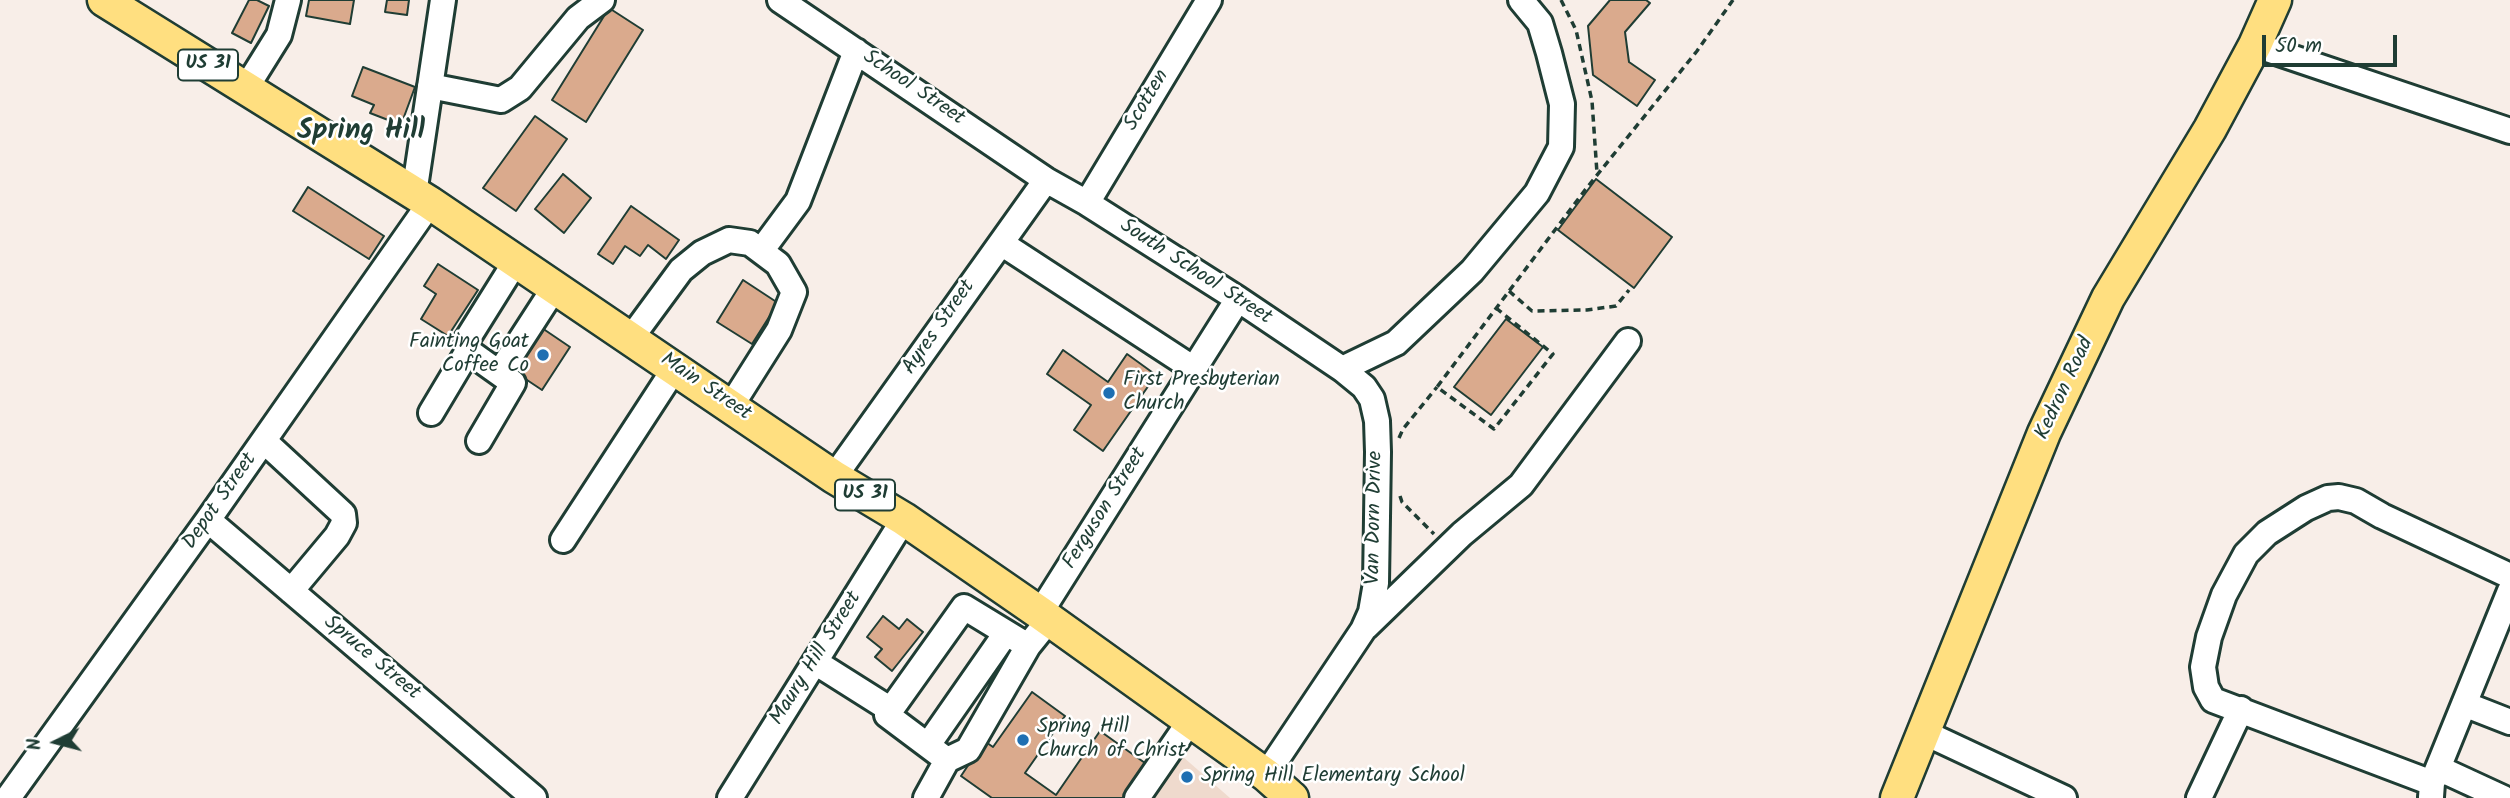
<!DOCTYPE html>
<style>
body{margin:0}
#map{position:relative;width:2510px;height:798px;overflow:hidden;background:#f8eee8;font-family:Kalam,sans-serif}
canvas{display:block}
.north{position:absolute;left:21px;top:707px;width:70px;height:70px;-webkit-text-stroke:5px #fff;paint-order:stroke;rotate:264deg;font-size:19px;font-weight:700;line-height:28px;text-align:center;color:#1f3d34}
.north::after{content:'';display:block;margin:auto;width:24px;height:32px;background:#1f3d34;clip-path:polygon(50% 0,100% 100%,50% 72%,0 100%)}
.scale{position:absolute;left:2262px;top:35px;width:135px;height:32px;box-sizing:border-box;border:4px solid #1f3d34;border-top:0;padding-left:9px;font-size:21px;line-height:24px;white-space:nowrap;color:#1f3d34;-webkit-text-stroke:5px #fff;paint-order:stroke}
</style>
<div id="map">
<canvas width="2510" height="798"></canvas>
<div class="north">N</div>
<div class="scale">50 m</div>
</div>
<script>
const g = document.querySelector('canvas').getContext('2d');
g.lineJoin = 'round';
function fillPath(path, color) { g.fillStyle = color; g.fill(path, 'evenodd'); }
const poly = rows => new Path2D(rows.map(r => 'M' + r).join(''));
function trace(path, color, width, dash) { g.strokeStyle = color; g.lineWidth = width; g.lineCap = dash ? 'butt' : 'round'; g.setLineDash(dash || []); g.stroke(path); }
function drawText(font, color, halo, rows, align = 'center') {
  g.font = font + ' Kalam,sans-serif'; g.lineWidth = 5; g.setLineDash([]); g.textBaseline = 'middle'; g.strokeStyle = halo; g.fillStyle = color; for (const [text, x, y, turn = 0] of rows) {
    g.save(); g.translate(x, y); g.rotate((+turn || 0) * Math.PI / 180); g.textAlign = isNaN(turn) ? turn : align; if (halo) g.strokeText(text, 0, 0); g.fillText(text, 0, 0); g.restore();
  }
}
fillPath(poly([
 [1182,756,1230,798,1154,798]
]), '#efdacd');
const building = poly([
 [249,0,257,0,269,6,251,43,232,33,249,0],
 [309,0,354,0,350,24,306,16,309,0],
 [387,0,409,0,407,15,385,12,387,0],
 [1610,0,1646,0,1650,3,1625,32,1629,62,1655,80,1637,106,1593,75,1588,26,1610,0],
 [609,8,643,30,586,122,552,100,609,8],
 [363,67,415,87,401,125,370,113,374,105,352,96,363,67],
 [535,116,567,139,516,211,483,188,535,116],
 [563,174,591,198,564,233,535,209,563,174],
 [1596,179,1672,237,1634,288,1558,230,1596,179],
 [308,187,384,236,369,259,293,211,308,187],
 [631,206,679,240,666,259,648,245,640,256,625,246,613,264,598,254,631,206],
 [438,264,478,290,448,336,421,319,436,294,424,286,438,264],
 [743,280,778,303,752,344,717,322,743,280],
 [1506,319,1543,347,1491,415,1454,387,1506,319],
 [539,326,570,347,542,390,521,376,525,368,517,363,539,326],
 [1063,350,1108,382,1127,354,1156,375,1103,451,1074,430,1091,405,1047,374,1063,350],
 [883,616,899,629,907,619,923,632,892,671,875,657,882,649,867,637,883,616],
 [1032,692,1065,716,1025,773,1056,795,1100,731,1152,768,1131,798,992,798,961,776,975,755,970,731,993,747,1032,692]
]);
fillPath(building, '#daaa8d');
trace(building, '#1f3d34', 2);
const minor = poly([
 [780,0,1046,180,1087,203,1238,299,1342,369,1364,387,1372,399,1377,421,1378,452,1376,583,1371,612,1363,630,1266,775],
 [2255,45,2510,131],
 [430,86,501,100,520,88,578,18,602,0],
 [246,88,279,35,288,0],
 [414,194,443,0],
 [1087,203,1209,0],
 [1001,243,1194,369],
 [761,251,798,201,856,51],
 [631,338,681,270,702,253,729,240,750,243,778,264,794,292,779,330,731,406],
 [468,351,513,383,479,441],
 [1342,369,1396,343,1472,271,1537,193,1561,147,1562,104,1549,53,1540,23,1521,0],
 [500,372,555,287],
 [431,413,468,351,466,341,516,261],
 [264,441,343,514,344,523,337,536,291,591],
 [834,477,1046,180],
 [208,520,534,798],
 [563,540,675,368],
 [1040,613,1238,299],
 [1366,627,1462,534,1521,485,1628,341],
 [815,662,891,710],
 [2464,704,2510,722],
 [1923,732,2064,798],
 [928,745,1006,633],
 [947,760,968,750,1028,646,1049,620],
 [2438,768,2503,798],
 [2432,783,2213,700,2206,687,2203,667,2209,637,2224,595,2246,554,2267,533,2306,508,2328,498,2339,497,2356,501,2382,516,2510,576],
 [2431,797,2432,783,2510,591],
 [8,798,208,520,430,203],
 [730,798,904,519],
 [926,798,947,760,887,715,964,607,1028,646],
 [1137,798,1190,721],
 [2199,798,2241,709]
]);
const major = poly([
 [104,0,430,203,834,477,904,519,1040,613,1266,775,1292,798],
 [1897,798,2044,433,2108,298,2210,129,2255,45,2275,0]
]);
trace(minor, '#1f3d34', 30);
trace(major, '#1f3d34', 37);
trace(poly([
 [1561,0,1576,30,1592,101,1597,173],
 [1509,291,1532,311,1587,310,1616,306,1629,290],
 [1496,308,1553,354,1494,429,1437,387,1585,190,1697,51,1733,0],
 [1399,438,1403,429,1437,387],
 [1400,496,1402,502,1434,534]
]), '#1f3d34', 3.5, [7, 5]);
trace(minor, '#fff', 24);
trace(major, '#ffdf80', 32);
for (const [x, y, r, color] of [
 [543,355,7,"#1f6fb2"],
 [1109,393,7,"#1f6fb2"],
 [1023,740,7,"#1f6fb2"],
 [1187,777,7,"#1f6fb2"]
]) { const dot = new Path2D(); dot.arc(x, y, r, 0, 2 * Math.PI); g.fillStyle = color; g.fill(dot); trace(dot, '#fff', 2.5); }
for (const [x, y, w] of [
 [208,65,60],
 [865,495,60]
]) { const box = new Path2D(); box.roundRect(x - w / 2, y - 15.5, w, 31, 5); g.fillStyle = '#fff'; g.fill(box); trace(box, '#1f3d34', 2); }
drawText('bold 19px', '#1f3d34', null, [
 ["US 31",208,65],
 ["US 31",865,495]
]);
drawText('21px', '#1f3d34', '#fff', [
 ["School Street",913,89,34],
 ["Scotten",1148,101,-59],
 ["South School Street",1195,273,33],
 ["Ayres Street",940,328,-55],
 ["Main Street",705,388,34],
 ["Kedron Road",2066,389,-65],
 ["Depot Street",221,502,-55],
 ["Ferguson Street",1106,509,-58],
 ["Van Dorn Drive",1376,518,-89],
 ["Spruce Street",371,659,40],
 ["Maury Hill Street",817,659,-58]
]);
drawText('21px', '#1f3d34', '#fff', [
 ["Fainting Goat",529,343,"right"],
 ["Coffee Co",529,367,"right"],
 ["First Presbyterian",1123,381],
 ["Church",1123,405],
 ["Spring Hill",1037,728],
 ["Church of Christ",1037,752],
 ["Spring Hill Elementary School",1201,777]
], 'left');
drawText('bold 28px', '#1f3d34', '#fff', [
 ["Spring Hill",361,133]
]);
</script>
